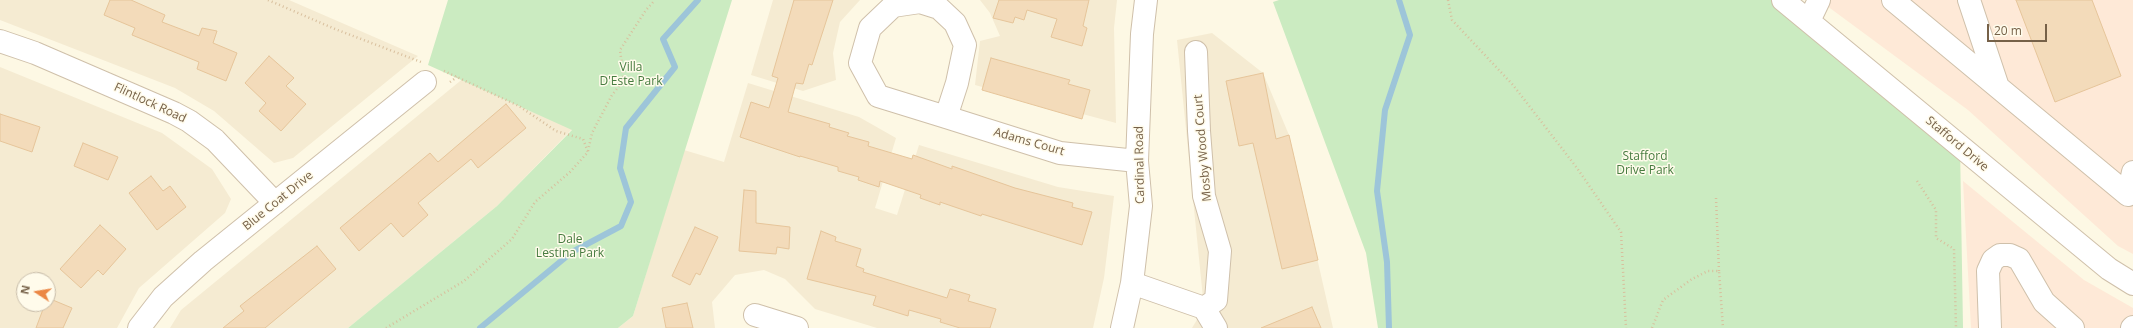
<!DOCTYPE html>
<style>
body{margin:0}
#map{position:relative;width:2133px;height:328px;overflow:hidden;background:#fdf8e4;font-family:"Open Sans",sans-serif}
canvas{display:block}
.north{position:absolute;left:16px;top:272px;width:40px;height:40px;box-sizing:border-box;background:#fffbeb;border:1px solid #c8bdaa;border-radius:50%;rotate:282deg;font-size:11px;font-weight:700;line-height:16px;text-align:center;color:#766148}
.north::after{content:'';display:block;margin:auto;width:14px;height:18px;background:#eb8745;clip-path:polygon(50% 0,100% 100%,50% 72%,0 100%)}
.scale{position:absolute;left:1987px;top:24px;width:60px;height:18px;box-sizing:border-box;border:2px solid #766148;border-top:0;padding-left:5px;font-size:12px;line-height:14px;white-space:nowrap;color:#766148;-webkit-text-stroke:3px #fffbeb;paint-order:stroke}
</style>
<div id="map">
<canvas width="2133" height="328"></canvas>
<div class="north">N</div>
<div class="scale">20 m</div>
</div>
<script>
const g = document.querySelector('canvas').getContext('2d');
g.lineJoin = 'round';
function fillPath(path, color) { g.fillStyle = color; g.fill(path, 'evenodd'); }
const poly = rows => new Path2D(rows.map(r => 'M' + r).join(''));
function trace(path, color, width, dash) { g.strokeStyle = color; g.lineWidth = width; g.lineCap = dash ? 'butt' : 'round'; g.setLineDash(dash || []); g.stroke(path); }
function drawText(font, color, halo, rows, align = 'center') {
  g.font = font + ' "Open Sans",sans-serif'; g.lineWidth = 3; g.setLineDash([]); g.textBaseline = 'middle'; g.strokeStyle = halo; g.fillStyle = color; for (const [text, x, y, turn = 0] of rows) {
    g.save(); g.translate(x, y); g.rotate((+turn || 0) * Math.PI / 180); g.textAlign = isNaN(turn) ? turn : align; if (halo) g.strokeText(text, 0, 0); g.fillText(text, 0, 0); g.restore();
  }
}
fillPath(poly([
 [0,0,289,0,418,56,293,158,274,163,214,111,175,88,0,20],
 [773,0,860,0,840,22,833,53,836,80,803,91,751,75],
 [980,0,1117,0,1114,28,1116,123,975,85,980,41,1000,36,990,13],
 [1212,33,1263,73,1289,135,1333,328,1192,328,1204,308,1177,40],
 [0,67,162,133,212,169,231,199,225,213,139,288,117,328,0,328],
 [24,280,48,280,48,304,24,304],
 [465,77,576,125,497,206,348,328,170,328,181,310],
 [748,83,859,117,896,138,875,208,897,215,919,145,1058,187,1114,196,1104,278,1093,328,877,328,815,309,785,279,764,270,735,275,712,302,715,328,618,328,633,316,684,150,724,162]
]), '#f5ebd2');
fillPath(poly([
 [1819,0,2133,0,2133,254,2118,246,1968,110],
 [1963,181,2084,280,2133,308,2133,328,1971,328]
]), '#fee9d7');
fillPath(poly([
 [448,0,732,0,633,316,618,328,348,328,497,206,572,130,428,65],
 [1279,0,1782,0,1960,146,1963,328,1378,328,1366,253,1273,2]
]), '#cbebc1');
trace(poly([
 [480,328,572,252,621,226,631,202,620,168,626,128,675,67,663,39,698,0],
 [1389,328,1387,262,1377,191,1385,110,1410,35,1399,0]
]), '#9dc5d9', 6);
const building = poly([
 [110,0,131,0,165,15,162,22,199,36,202,28,217,31,213,43,237,53,226,81,197,69,199,62,132,35,135,28,104,15,110,0],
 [794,0,833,0,812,65,809,64,803,84,796,83,788,112,830,124,829,127,849,133,847,136,869,142,868,146,912,159,913,155,952,169,952,166,1015,188,1073,203,1072,207,1092,212,1082,245,982,214,981,216,940,202,940,205,920,198,921,195,880,181,879,187,858,180,859,177,838,171,838,167,800,156,800,157,740,137,751,102,769,108,778,78,772,76,794,0],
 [999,0,1089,0,1083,26,1087,28,1082,46,1051,37,1057,19,1027,10,1024,20,1015,17,1013,23,993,18,999,0],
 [2016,0,2092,0,2121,76,2055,102,2016,0],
 [269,56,294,78,286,86,306,104,281,131,259,111,266,103,245,83,269,56],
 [991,58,1070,80,1068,84,1090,90,1082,119,982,90,991,58],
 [1263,73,1276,139,1289,135,1318,260,1282,269,1253,143,1239,146,1226,81,1263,73],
 [506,104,526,128,478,168,471,159,418,203,428,215,403,237,391,223,359,251,340,228,430,153,438,162,506,104],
 [0,114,40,127,32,152,0,141,0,114],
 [83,143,118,157,108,180,74,166,83,143],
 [151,176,163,191,170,186,186,207,157,230,129,193,151,176],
 [744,190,756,191,756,223,790,227,789,249,777,247,776,254,739,251,744,190],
 [100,225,126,249,103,275,98,270,81,288,60,269,100,225],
 [695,227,718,237,700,275,696,273,690,285,672,276,695,227],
 [821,231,836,237,835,241,861,249,856,266,864,269,863,272,947,298,950,289,970,295,968,301,996,309,990,328,960,328,940,322,941,319,909,310,908,316,873,305,876,296,807,279,821,231],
 [317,246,336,269,265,328,223,328,244,311,240,306,317,246],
 [48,298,72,308,63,328,36,328,45,304,48,304,48,298],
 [687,303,693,328,666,328,662,308,687,303],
 [1312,307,1321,328,1261,328,1312,307]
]);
fillPath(building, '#f3dbba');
trace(building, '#e6c59a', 1);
const minor = poly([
 [1783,0,2109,269,2133,284],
 [1893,0,2128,195,2133,172],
 [1969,0,1998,87],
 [1809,21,1819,0],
 [0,41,35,53,174,113,189,121,215,140,275,203],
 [1196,52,1199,131,1204,196,1220,251,1216,300,1204,308],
 [946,117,957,83,965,45,955,23,939,8,920,2,893,6,870,28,860,63,878,96,946,117,1060,153,1137,161],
 [1132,283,1204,308,1216,328],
 [755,315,797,328],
 [139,328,163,297,203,261,425,82],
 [1122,328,1132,283,1141,206,1137,161,1142,34,1146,0],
 [1990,328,1988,271,1993,260,2000,255,2010,255,2019,259,2044,302,2073,328],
 [2132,328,2133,327]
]);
trace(minor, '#cfc0aa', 24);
trace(poly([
 [268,0,335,29,421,62],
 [1448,0,1452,20,1513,85,1577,168,1621,232,1626,328],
 [450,82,457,77],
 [588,151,592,133,612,95,624,80,620,50,646,10,655,0],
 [1917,181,1936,210,1936,238,1954,249,1956,328],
 [1716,198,1719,271],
 [386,328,464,281,512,239,535,202,570,172,588,152,583,139,556,131,519,106,444,71],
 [1652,328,1663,300,1692,279,1708,271,1719,271,1723,328]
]), '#d8bf9d', 2.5, [1, 3]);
trace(minor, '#fff', 22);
drawText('12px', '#477c40', '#fffbeb', [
 ["Villa",631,68],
 ["D'Este Park",631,82],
 ["Stafford",1645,157],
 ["Drive Park",1645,171],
 ["Dale",570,240],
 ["Lestina Park",570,254]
]);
drawText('12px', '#766148', '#fffbeb', [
 ["Flintlock Road",150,103,25],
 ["Adams Court",1029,142,16],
 ["Stafford Drive",1957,144,40],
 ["Mosby Wood Court",1203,148,-95],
 ["Cardinal Road",1140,165,-91],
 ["Blue Coat Drive",278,201,-39]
]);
</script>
